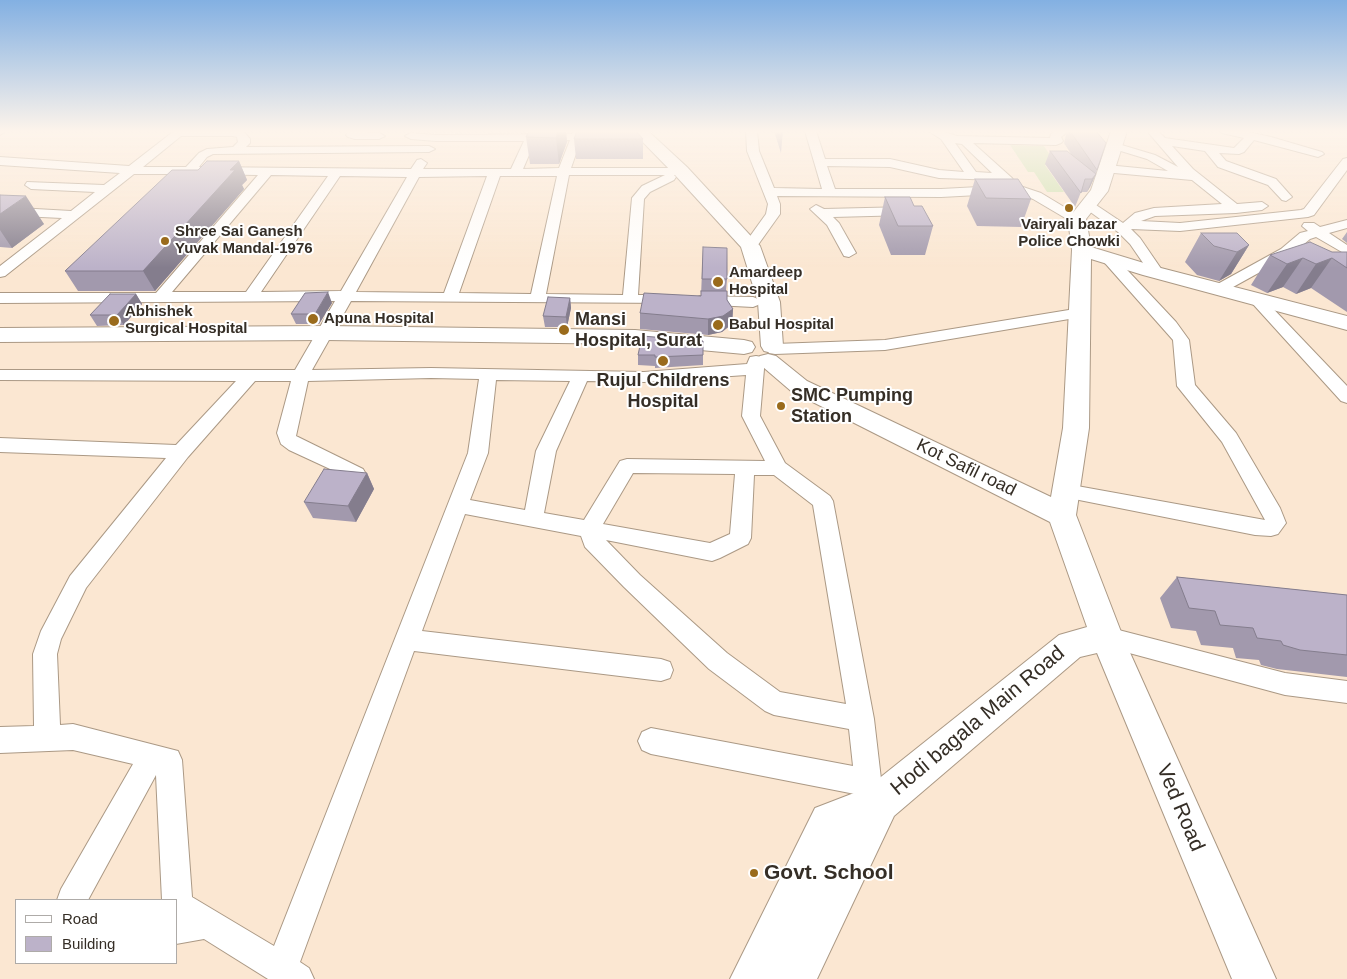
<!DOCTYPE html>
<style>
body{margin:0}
#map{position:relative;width:1347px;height:979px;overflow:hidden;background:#fbe7d2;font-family:Helvetica,sans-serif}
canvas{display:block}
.legend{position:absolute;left:15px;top:899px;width:162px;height:65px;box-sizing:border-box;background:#fff;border:1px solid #aeaba8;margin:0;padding:6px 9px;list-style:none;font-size:15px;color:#352e26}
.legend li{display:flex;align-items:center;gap:10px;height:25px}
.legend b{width:25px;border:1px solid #aeaba8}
</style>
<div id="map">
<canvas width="1347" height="979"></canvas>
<ul class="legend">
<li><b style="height:6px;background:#fff"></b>Road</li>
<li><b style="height:14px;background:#bcb2c9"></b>Building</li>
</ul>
</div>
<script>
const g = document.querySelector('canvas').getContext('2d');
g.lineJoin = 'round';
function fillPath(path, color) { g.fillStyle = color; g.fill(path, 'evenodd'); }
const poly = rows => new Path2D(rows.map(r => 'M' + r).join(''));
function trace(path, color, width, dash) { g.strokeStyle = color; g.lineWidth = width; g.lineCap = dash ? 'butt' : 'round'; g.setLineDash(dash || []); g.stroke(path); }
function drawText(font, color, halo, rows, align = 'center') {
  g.font = font + ' Helvetica,sans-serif'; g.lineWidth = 4; g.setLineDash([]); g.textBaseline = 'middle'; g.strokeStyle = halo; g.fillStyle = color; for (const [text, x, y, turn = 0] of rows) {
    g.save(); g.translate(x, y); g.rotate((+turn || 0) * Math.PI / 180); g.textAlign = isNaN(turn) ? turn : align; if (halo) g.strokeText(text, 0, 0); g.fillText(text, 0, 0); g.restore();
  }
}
fillPath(poly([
 [1010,145,1044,146,1056,164,1045,165,1064,192,1047,192,1034,172,1028,172]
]), '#c9dfaa');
const street = poly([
 [0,131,6,131,0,135,0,131],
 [174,131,239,131,245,133,250,139,250,143,246,147,429,146,435,149,429,152,213,154,207,157,199,167,411,169,417,160,421,159,427,163,423,169,511,169,524,141,436,141,411,139,405,136,411,133,436,135,572,134,573,131,584,131,571,168,685,168,687,171,685,174,674,175,676,177,674,180,650,192,644,199,638,295,669,295,674,297,677,300,674,303,351,301,312,370,431,368,644,372,747,364,750,357,756,356,762,357,764,361,764,369,760,416,785,463,830,496,833,501,874,719,881,779,894,802,890,812,880,816,870,812,860,795,651,754,642,750,638,741,642,732,651,728,853,766,849,729,774,715,765,711,709,669,624,587,585,547,581,536,465,514,422,631,661,659,670,662,673,670,670,678,661,681,414,651,300,962,309,968,314,979,268,979,204,939,176,944,176,900,162,900,156,775,88,900,57,900,61,889,133,764,73,750,0,753,0,727,34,726,33,654,41,631,70,576,166,458,0,452,0,438,176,445,236,381,0,380,0,370,295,370,335,301,0,303,0,293,156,293,258,175,193,174,188,180,184,181,178,177,180,174,134,174,5,276,0,277,0,266,62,218,0,215,0,207,71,211,95,192,31,189,25,185,27,182,104,185,120,173,0,165,0,157,129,166,174,131],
 [181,136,233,136,237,137,238,142,233,147,207,149,199,153,186,167,143,167,181,136],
 [570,140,559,168,523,169,535,141,570,140],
 [271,175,328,176,246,292,172,292,271,175],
 [569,175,665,175,642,186,632,198,623,295,546,294,569,175],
 [340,176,407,177,341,291,261,292,340,176],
 [487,176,444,293,356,292,419,177,487,176],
 [500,176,557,176,531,294,459,293,500,176],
 [746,375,742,416,765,461,627,459,620,461,584,520,544,513,556,451,587,381,644,382,746,375],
 [431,378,479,379,468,453,274,946,192,897,182,760,178,751,73,724,60,725,57,654,61,639,86,588,188,457,255,381,291,381,277,433,281,444,289,450,356,481,363,479,366,474,363,469,296,436,308,381,431,378],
 [496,380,570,381,536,451,525,510,470,500,488,453,496,380],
 [633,473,735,474,730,534,710,543,603,524,633,473],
 [754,475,774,475,813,505,846,704,780,692,727,653,640,575,606,540,712,561,720,558,748,544,751,538,754,475],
 [349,131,379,133,385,136,379,139,355,139,348,137,346,135,349,131],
 [746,131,757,131,759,151,774,188,822,189,805,131,816,131,825,159,890,159,939,170,964,172,941,139,928,131,941,131,957,136,1050,138,1051,134,1056,131,1069,131,1061,137,1063,141,1061,143,1056,145,973,143,1012,178,1014,181,1012,184,1008,185,1000,180,939,178,890,167,827,166,835,189,941,189,1017,185,1041,193,1084,219,1077,223,1072,222,1033,199,1016,193,941,197,777,196,780,204,780,214,755,249,745,249,743,246,766,214,768,204,747,151,746,131],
 [955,143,962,144,992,173,976,172,955,143],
 [1147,131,1158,131,1165,138,1234,148,1244,138,1222,133,1221,131,1244,131,1271,137,1322,152,1324,154,1318,157,1254,140,1244,152,1239,154,1219,153,1226,161,1276,179,1292,197,1286,201,1282,200,1268,185,1218,167,1205,151,1172,146,1193,169,1237,204,1262,202,1268,206,1262,210,1236,213,1155,216,1141,221,1180,223,1301,210,1304,209,1343,159,1347,158,1347,170,1314,215,1308,217,1180,231,1131,229,1140,238,1164,273,1162,276,1157,277,1152,276,1130,244,1118,232,1082,206,1083,203,1093,203,1123,223,1135,213,1154,208,1222,204,1192,180,1103,172,1101,169,1107,165,1168,171,1147,159,1111,148,1109,146,1115,143,1155,155,1178,167,1147,131],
 [816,205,824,209,908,207,915,211,908,215,833,217,839,223,856,253,849,257,844,256,827,225,810,209,816,205],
 [1347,220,1347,228,1329,233,1347,245,1347,255,1316,237,1310,239,1291,255,1224,292,1219,293,1214,292,1212,289,1214,286,1281,249,1300,233,1308,231,1302,226,1304,223,1314,223,1320,227,1347,220],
 [1109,255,1114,256,1176,322,1189,340,1195,385,1236,433,1280,508,1286,523,1278,534,1271,536,1255,535,1059,496,1056,491,1059,486,1066,484,1265,520,1222,442,1177,386,1173,340,1104,262,1102,259,1104,256,1109,255],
 [1257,295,1262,297,1347,386,1347,403,1341,401,1252,303,1249,300,1252,297,1257,295],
 [700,296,753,297,758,299,761,302,758,305,753,307,695,304,692,301,695,298,700,296],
 [1081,308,1087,310,1089,313,1087,316,885,350,775,354,769,353,767,349,769,345,775,344,885,340,1081,308],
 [1107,627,1285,673,1347,681,1347,703,1285,695,1107,647,1099,644,1095,637,1099,630,1107,627]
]);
const secondary = poly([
 [632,131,648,131,687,167,760,246,780,302,783,346,780,351,772,353,764,351,761,346,758,302,741,247,675,175,632,131],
 [1111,131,1127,131,1108,191,1086,219,1091,247,1157,267,1347,316,1347,330,1143,275,1091,259,1089,428,1076,515,1123,637,1276,979,1232,979,1097,653,1080,657,894,816,817,979,730,979,815,808,867,788,1059,635,1087,627,1050,522,791,391,756,361,760,356,768,354,776,356,807,381,1051,497,1063,428,1072,250,1068,219,1091,190,1111,131],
 [326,326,635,330,744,340,752,342,755,347,752,352,744,354,635,344,326,340,0,342,0,328,326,326]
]);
trace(street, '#ab9985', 2);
trace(secondary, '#ab9985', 2);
fillPath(street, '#fff');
fillPath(secondary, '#fff');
fillPath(poly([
 [529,131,569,131,569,132,566,132,567,142,559,164,530,164,526,137],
 [774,131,783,131,781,153],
 [1067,131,1096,131,1106,143,1096,174,1090,187,1087,192,1081,192,1075,207,1045,164,1050,151,1071,154,1064,143],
 [574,139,643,139,643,159,576,159],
 [239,161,247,180,242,185,244,189,155,291,78,291,65,271,198,170],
 [975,179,1031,199,1021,227,977,226,967,206],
 [0,195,44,224,12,248,0,247],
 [885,197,914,206,933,226,925,255,891,255,879,225],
 [1347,232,1347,243,1342,239],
 [1201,233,1249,245,1231,274,1219,281,1197,275,1185,262],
 [703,247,727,279,726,291,727,300,733,309,732,324,722,332,708,335,640,329,640,313,701,296],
 [1332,252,1347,252,1347,312,1311,288,1296,294,1283,287,1267,293,1251,285,1270,255],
 [136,294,142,304,124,325,97,326,90,315],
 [570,298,571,308,567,327,545,327,543,316],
 [332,303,319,324,296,324,291,314],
 [638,355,703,355,703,365,655,368,655,366,638,365],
 [367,473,374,489,356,522,313,518,304,502],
 [1177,577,1347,595,1347,677,1277,669,1261,665,1259,660,1236,658,1233,648,1201,645,1196,631,1171,628,1160,598]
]), '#a299ad');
fillPath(poly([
 [558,131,566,131,567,142,559,164,556,138],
 [239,161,247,180,242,185,244,189,155,291,143,271,230,170],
 [1096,174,1090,187,1087,192,1092,179],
 [26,196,44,224,12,248,0,230,0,214],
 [1249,245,1231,274,1219,281,1237,252],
 [1303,258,1283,287,1267,293,1287,264],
 [1332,258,1311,288,1296,294,1316,264],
 [328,292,332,303,319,324,315,314],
 [136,294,142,304,124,325,117,315],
 [570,298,571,308,567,327,566,317],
 [733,309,732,324,722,332,708,335,708,319],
 [367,473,374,489,356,522,348,506]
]), '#847d8d');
const building = poly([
 [529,131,558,131,556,138,526,137,529,131],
 [577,131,636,131,643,139,574,139,577,131],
 [1070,131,1096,131,1106,143,1097,170,1070,131],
 [1050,151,1067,151,1096,174,1092,179,1085,179,1081,193,1050,151],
 [207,161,239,161,230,170,235,170,143,271,65,271,172,170,198,170,207,161],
 [975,179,1018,179,1031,199,986,198,975,179],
 [0,195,26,196,0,214,0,195],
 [885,197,910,197,914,206,922,206,933,226,898,226,885,197],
 [1201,233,1237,233,1249,245,1237,252,1214,246,1201,233],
 [1310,242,1332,252,1347,252,1347,268,1332,258,1316,264,1303,258,1287,264,1270,255,1310,242],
 [703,247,727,248,727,279,702,279,703,247],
 [701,291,727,291,727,300,733,309,723,316,708,319,640,313,644,293,701,296,701,291],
 [328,292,315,314,291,314,305,293,328,292],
 [110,294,136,294,117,315,90,315,110,294],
 [548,297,570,298,566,317,543,316,548,297],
 [642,336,703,341,703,355,655,357,655,355,638,355,642,336],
 [324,469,367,473,348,506,304,502,324,469],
 [1177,577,1347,595,1347,655,1300,650,1283,645,1281,641,1257,638,1253,628,1220,625,1215,611,1189,608,1177,577]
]);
fillPath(building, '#bcb2c9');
trace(building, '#847d8d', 1);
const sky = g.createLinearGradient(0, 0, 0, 268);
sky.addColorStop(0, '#83b0e2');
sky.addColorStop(0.49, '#fdf4eb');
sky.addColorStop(1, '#fdf4eb00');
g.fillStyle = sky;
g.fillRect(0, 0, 1347, 268);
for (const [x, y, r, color] of [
 [1069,208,5,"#9a6b1c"],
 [165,241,5,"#9a6b1c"],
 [718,282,6,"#9a6b1c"],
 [313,319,6,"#9a6b1c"],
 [114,321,6,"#9a6b1c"],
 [718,325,6,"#9a6b1c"],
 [564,330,6,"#9a6b1c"],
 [663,361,6,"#9a6b1c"],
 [781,406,5,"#9a6b1c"],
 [754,873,5,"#9a6b1c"]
]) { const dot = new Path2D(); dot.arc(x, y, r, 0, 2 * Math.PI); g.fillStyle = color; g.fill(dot); trace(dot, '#fff', 2); }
drawText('bold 15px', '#352e26', '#fff', [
 ["Vairyali bazar",1069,225,"center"],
 ["Police Chowki",1069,242,"center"],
 ["Shree Sai Ganesh",175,232],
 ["Yuvak Mandal-1976",175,249],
 ["Amardeep",729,273],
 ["Hospital",729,290],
 ["Abhishek",125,312],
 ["Surgical Hospital",125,329],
 ["Apuna Hospital",324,319],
 ["Babul Hospital",729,325]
], 'left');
drawText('bold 18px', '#352e26', '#fff', [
 ["Mansi",575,320],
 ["Hospital, Surat",575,341],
 ["Rujul Childrens",663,381,"center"],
 ["Hospital",663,402,"center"],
 ["SMC Pumping",791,396],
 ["Station",791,417]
], 'left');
drawText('18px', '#352e26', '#fff', [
 ["Kot Safil road",966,468,26]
]);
drawText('21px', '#352e26', '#fff', [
 ["Hodi bagala Main Road",978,721,-40],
 ["Ved Road",1180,808,67]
]);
drawText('bold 21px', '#352e26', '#fff', [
 ["Govt. School",764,873]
], 'left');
</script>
